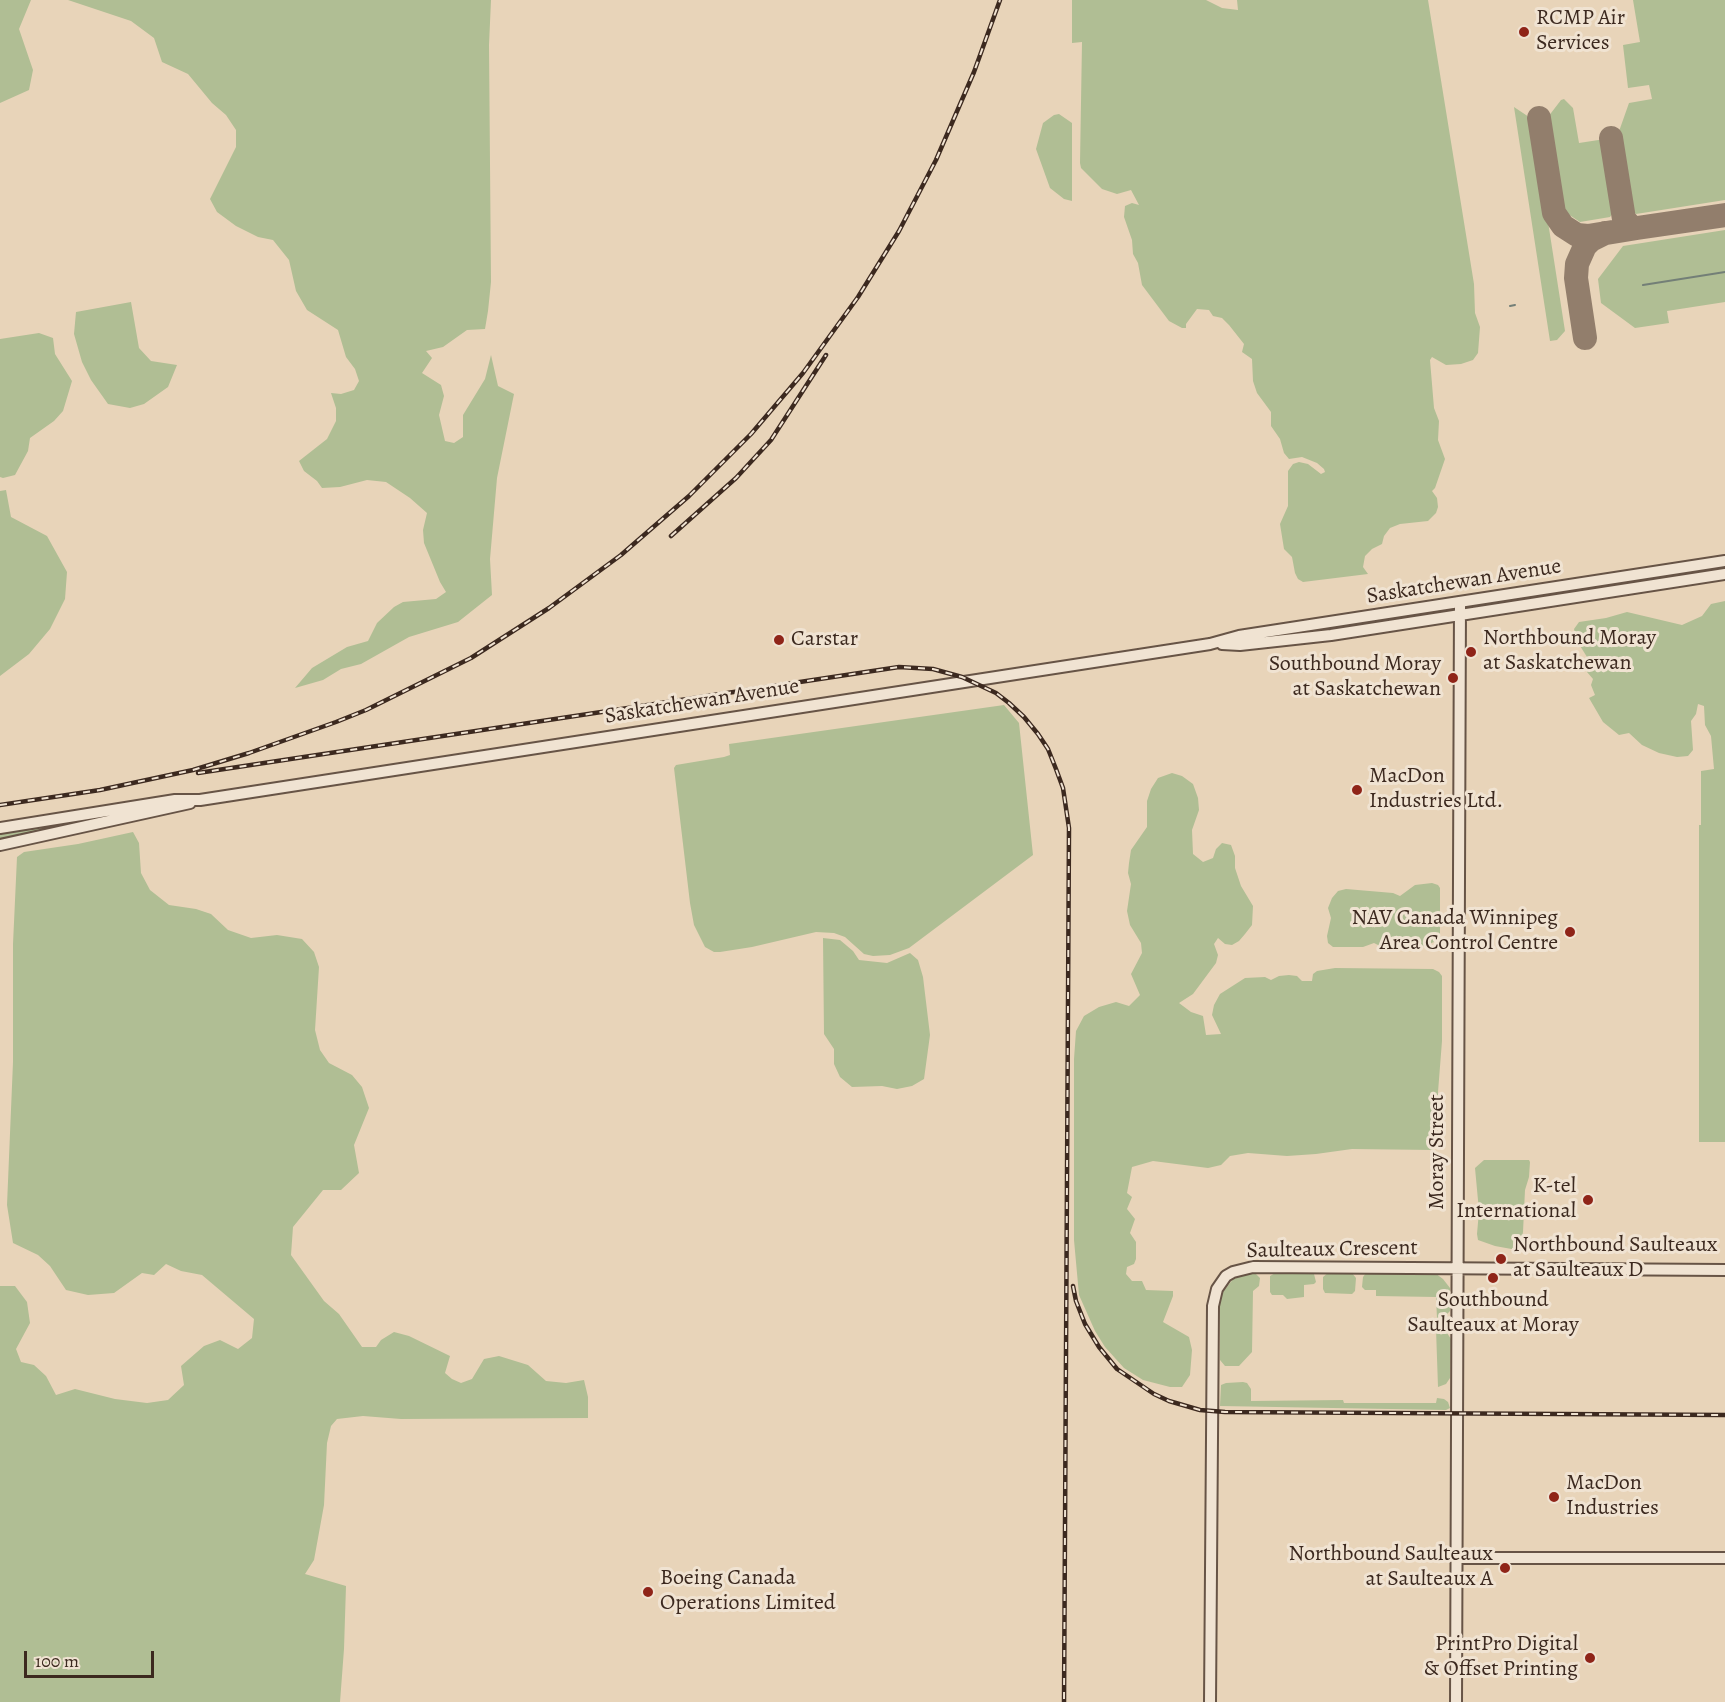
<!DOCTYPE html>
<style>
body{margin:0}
#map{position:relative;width:1725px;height:1702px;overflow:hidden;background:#e8d4b9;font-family:Alegreya,serif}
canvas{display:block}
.scale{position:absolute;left:24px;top:1651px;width:130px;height:27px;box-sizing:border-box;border:3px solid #3c291f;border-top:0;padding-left:8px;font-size:18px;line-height:21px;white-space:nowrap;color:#3c291f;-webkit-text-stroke:4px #f0e3d2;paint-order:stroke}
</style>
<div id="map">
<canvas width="1725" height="1702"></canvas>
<div class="scale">100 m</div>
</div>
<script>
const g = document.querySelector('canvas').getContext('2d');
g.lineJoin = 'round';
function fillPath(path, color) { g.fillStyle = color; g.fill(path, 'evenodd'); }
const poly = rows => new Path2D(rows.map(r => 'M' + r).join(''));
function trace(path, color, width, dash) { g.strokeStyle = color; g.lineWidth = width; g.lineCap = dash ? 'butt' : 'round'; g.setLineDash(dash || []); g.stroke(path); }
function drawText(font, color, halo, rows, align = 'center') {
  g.font = font + ' Alegreya,serif'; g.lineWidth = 6; g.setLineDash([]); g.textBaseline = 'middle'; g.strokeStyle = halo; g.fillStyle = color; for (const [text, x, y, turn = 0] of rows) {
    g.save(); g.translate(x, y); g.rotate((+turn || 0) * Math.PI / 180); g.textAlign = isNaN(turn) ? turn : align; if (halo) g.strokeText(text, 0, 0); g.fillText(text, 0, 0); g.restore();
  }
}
fillPath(poly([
 [0,0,31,0,19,29,33,70,29,90,0,103],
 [68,0,491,0,489,45,491,282,488,311,485,329,467,330,443,347,426,351,432,358,422,373,441,385,444,396,439,415,445,441,454,443,463,437,463,415,485,379,491,355,498,386,514,394,497,478,490,559,492,595,458,622,409,637,361,664,341,669,323,680,295,688,312,668,347,647,368,641,377,623,394,607,403,602,436,599,446,592,440,582,424,543,423,530,427,513,410,498,386,482,367,480,340,487,322,488,317,481,304,471,299,461,327,439,336,421,336,408,331,393,341,394,354,390,359,381,355,369,346,357,338,330,307,310,296,291,289,260,273,240,258,237,236,226,217,212,210,199,236,147,236,130,226,115,212,103,188,74,162,62,154,38,131,21],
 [1072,0,1206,0,1222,8,1238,10,1237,0,1428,0,1474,284,1475,313,1480,327,1478,353,1473,360,1461,364,1446,365,1432,357,1430,360,1434,408,1439,421,1438,440,1445,459,1435,488,1432,491,1437,498,1438,507,1436,513,1428,521,1400,524,1390,528,1384,536,1382,544,1372,549,1365,556,1363,567,1368,574,1303,582,1298,579,1295,573,1292,557,1284,549,1280,524,1288,506,1288,471,1293,464,1299,462,1308,464,1321,474,1325,472,1324,469,1317,463,1302,457,1289,459,1284,453,1280,439,1271,426,1271,412,1257,393,1253,381,1252,359,1242,352,1244,344,1229,325,1222,318,1213,316,1209,310,1197,309,1186,324,1186,328,1182,328,1169,321,1142,285,1138,263,1133,254,1132,240,1124,217,1125,206,1132,203,1139,205,1131,190,1117,194,1102,189,1081,168,1080,163,1082,42,1072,43],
 [1633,0,1725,0,1725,200,1636,214,1628,207,1617,137,1629,103,1652,99,1649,85,1628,88,1623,45,1640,42],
 [1564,99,1573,108,1579,143,1605,139,1616,209,1610,217,1580,222,1562,210,1548,117,1561,100],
 [1514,107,1532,119,1565,331,1557,340,1550,341],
 [1059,114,1072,123,1072,201,1064,199,1050,188,1036,149,1043,123,1054,115],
 [1725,230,1725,302,1667,311,1669,323,1635,328,1601,303,1598,279,1623,246],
 [131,302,139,348,151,361,177,365,168,387,144,404,130,408,108,404,91,380,82,362,74,334,76,312],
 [39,333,53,338,55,354,72,381,63,411,54,421,30,438,28,451,15,475,3,478,0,477,0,339],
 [6,490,11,517,47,536,67,572,65,599,50,629,29,654,0,676,0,491],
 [1725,601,1725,1142,1699,1142,1699,825,1701,825,1701,771,1714,769,1711,736,1705,725,1704,706,1698,704,1696,714,1691,721,1693,750,1688,756,1677,757,1659,753,1642,745,1629,733,1619,735,1603,722,1589,698,1595,695,1591,685,1593,679,1587,672,1587,657,1577,641,1574,629,1579,622,1606,618,1627,612,1682,625,1702,616,1711,604],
 [1004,705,1019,723,1033,855,909,948,890,955,873,956,864,954,845,937,834,933,816,932,752,947,720,952,714,952,705,947,694,925,690,903,674,768,676,765,724,757,730,755,729,744],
 [1172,773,1182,776,1193,784,1198,798,1199,810,1192,830,1193,854,1203,862,1213,858,1216,849,1222,843,1231,845,1235,856,1235,868,1241,886,1253,906,1252,925,1245,934,1239,941,1232,945,1225,944,1218,938,1214,944,1218,955,1216,963,1193,994,1179,1003,1191,1012,1203,1016,1206,1035,1221,1034,1212,1015,1214,1005,1220,994,1245,978,1265,977,1271,980,1279,976,1289,975,1297,976,1302,981,1312,981,1313,974,1317,971,1335,968,1433,969,1439,972,1442,976,1442,1041,1438,1092,1437,1140,1433,1150,1352,1149,1316,1154,1287,1156,1248,1153,1230,1156,1221,1165,1208,1168,1153,1161,1132,1167,1127,1193,1132,1197,1127,1209,1135,1219,1130,1233,1136,1242,1136,1259,1134,1264,1127,1267,1126,1274,1132,1281,1142,1281,1146,1290,1173,1291,1173,1296,1163,1322,1189,1337,1192,1350,1190,1375,1182,1387,1170,1387,1143,1380,1124,1368,1105,1347,1095,1331,1079,1295,1074,1240,1074,1059,1076,1031,1084,1016,1099,1007,1116,1002,1129,1006,1140,995,1131,974,1142,953,1141,943,1130,925,1127,911,1131,884,1128,873,1129,863,1131,850,1147,827,1147,801,1151,789,1158,778],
 [75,822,76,824,0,842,0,834,25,828],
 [133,832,139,843,141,873,150,890,169,905,196,909,211,914,228,930,251,938,277,935,302,939,314,952,319,967,315,1030,320,1050,329,1063,352,1075,362,1087,369,1108,354,1145,359,1173,341,1190,323,1190,293,1227,291,1255,324,1301,339,1314,362,1347,376,1347,381,1340,394,1332,409,1336,450,1356,445,1373,452,1379,461,1383,472,1379,484,1359,499,1356,528,1365,546,1381,566,1383,584,1380,588,1397,588,1418,401,1419,363,1416,337,1419,331,1426,327,1443,324,1505,314,1560,305,1574,346,1586,344,1649,340,1702,0,1702,0,1286,15,1286,27,1302,30,1323,16,1349,21,1362,34,1365,46,1376,56,1395,75,1389,115,1399,147,1403,168,1400,184,1385,181,1366,204,1346,220,1340,238,1349,252,1338,254,1319,202,1275,181,1271,166,1264,154,1275,142,1273,114,1293,88,1295,66,1290,50,1266,38,1255,13,1243,7,1205,13,1062,13,944,17,857,24,852,78,844],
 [1432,883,1438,885,1440,888,1440,933,1434,942,1419,948,1382,947,1374,943,1363,947,1333,947,1328,943,1327,936,1331,918,1328,908,1332,898,1338,891,1346,889,1393,893,1400,896,1415,885],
 [823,938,840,940,853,951,859,960,887,963,910,953,918,960,923,977,930,1035,924,1079,912,1086,897,1089,882,1086,852,1087,840,1077,834,1064,834,1049,824,1034],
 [1484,1160,1529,1160,1530,1162,1529,1177,1525,1190,1523,1232,1520,1246,1517,1250,1495,1246,1478,1240,1477,1234,1479,1211,1475,1168],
 [1254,1272,1260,1278,1259,1286,1253,1291,1252,1352,1239,1366,1225,1366,1220,1360,1220,1303,1222,1293,1234,1278],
 [1277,1272,1310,1272,1314,1274,1316,1282,1314,1284,1304,1285,1304,1297,1287,1299,1283,1295,1272,1295,1270,1292,1270,1276],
 [1329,1272,1352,1273,1356,1278,1355,1291,1352,1294,1325,1293,1323,1289,1323,1277],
 [1366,1273,1435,1273,1443,1279,1450,1288,1450,1311,1445,1316,1437,1318,1436,1297,1376,1296,1376,1290,1365,1290,1362,1287,1363,1277],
 [1438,1328,1445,1330,1451,1339,1450,1378,1446,1384,1438,1387,1436,1329],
 [1243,1382,1247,1383,1251,1389,1251,1401,1343,1400,1344,1403,1436,1403,1437,1398,1444,1399,1448,1402,1450,1408,1446,1410,1220,1406,1221,1385,1226,1383]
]), '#b0be94');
trace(poly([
 [1643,285,1725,272],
 [1510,306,1515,305]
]), '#737f77', 2);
trace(poly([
 [1539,118,1554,213,1563,226,1577,235,1588,236,1637,228,1631,227,1624,219,1611,138],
 [1637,228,1725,215],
 [1585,338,1576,278,1577,264,1585,246,1591,240,1605,233]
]), '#927e6c', 24);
const minor = poly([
 [1222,644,1240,645,1331,635,1725,574],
 [0,828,175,800,200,800,1210,644,1239,636,1725,561],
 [0,845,190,803],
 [1456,1558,1725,1558],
 [1210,1702,1213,1306,1217,1289,1226,1276,1233,1272,1253,1267,1725,1270],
 [1456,1702,1460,602]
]);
trace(minor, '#675446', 14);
trace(minor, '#f0e3d2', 10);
const rail = poly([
 [671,536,736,478,771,440,826,355],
 [198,773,899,667,933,669,962,677,996,693,1009,703,1024,717,1038,734,1048,749,1056,769,1063,788,1069,828,1064,1702],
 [0,805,100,790,193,770,249,753,336,722,366,710,471,658,549,608,621,555,689,496,751,434,803,373,858,297,899,231,936,160,974,72,1000,0],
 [1073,1286,1076,1301,1085,1324,1099,1347,1117,1369,1154,1394,1169,1401,1200,1410,1225,1412,1725,1415]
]);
trace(rail, '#3c291f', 4.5);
trace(rail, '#f0e3d2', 2, [7]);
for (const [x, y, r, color] of [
 [1524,32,6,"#8f2418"],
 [779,640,6,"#8f2418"],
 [1471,652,6,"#8f2418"],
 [1453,678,6,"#8f2418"],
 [1357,790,6,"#8f2418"],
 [1570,932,6,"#8f2418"],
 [1588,1200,6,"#8f2418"],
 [1501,1259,6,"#8f2418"],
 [1493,1278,6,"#8f2418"],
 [1554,1497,6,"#8f2418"],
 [1505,1568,6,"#8f2418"],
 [648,1592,6,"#8f2418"],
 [1590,1658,6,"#8f2418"]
]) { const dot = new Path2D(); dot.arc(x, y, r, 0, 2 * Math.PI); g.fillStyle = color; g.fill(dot); trace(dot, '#f0e3d2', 2); }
drawText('22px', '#3c291f', '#f0e3d2', [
 ["RCMP Air",1536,19],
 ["Services",1536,44],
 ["Northbound Moray",1483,639],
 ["at Saskatchewan",1483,664],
 ["Carstar",791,640],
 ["Southbound Moray",1441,665,"right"],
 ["at Saskatchewan",1441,690,"right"],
 ["MacDon",1369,777],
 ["Industries Ltd.",1369,802],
 ["NAV Canada Winnipeg",1558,919,"right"],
 ["Area Control Centre",1558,944,"right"],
 ["K-tel",1576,1187,"right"],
 ["International",1576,1212,"right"],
 ["Northbound Saulteaux",1513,1246],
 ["at Saulteaux D",1513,1271],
 ["Southbound",1493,1301,"center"],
 ["Saulteaux at Moray",1493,1326,"center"],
 ["MacDon",1566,1484],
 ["Industries",1566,1509],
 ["Northbound Saulteaux",1493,1555,"right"],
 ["at Saulteaux A",1493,1580,"right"],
 ["Boeing Canada",660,1579],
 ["Operations Limited",660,1604],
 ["PrintPro Digital",1578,1645,"right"],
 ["& Offset Printing",1578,1670,"right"]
], 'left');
drawText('22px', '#3c291f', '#f0e3d2', [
 ["Saskatchewan Avenue",1464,582,-9],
 ["Saskatchewan Avenue",702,702,-9],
 ["Moray Street",1438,1152,-90],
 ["Saulteaux Crescent",1332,1250,-1]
]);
</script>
